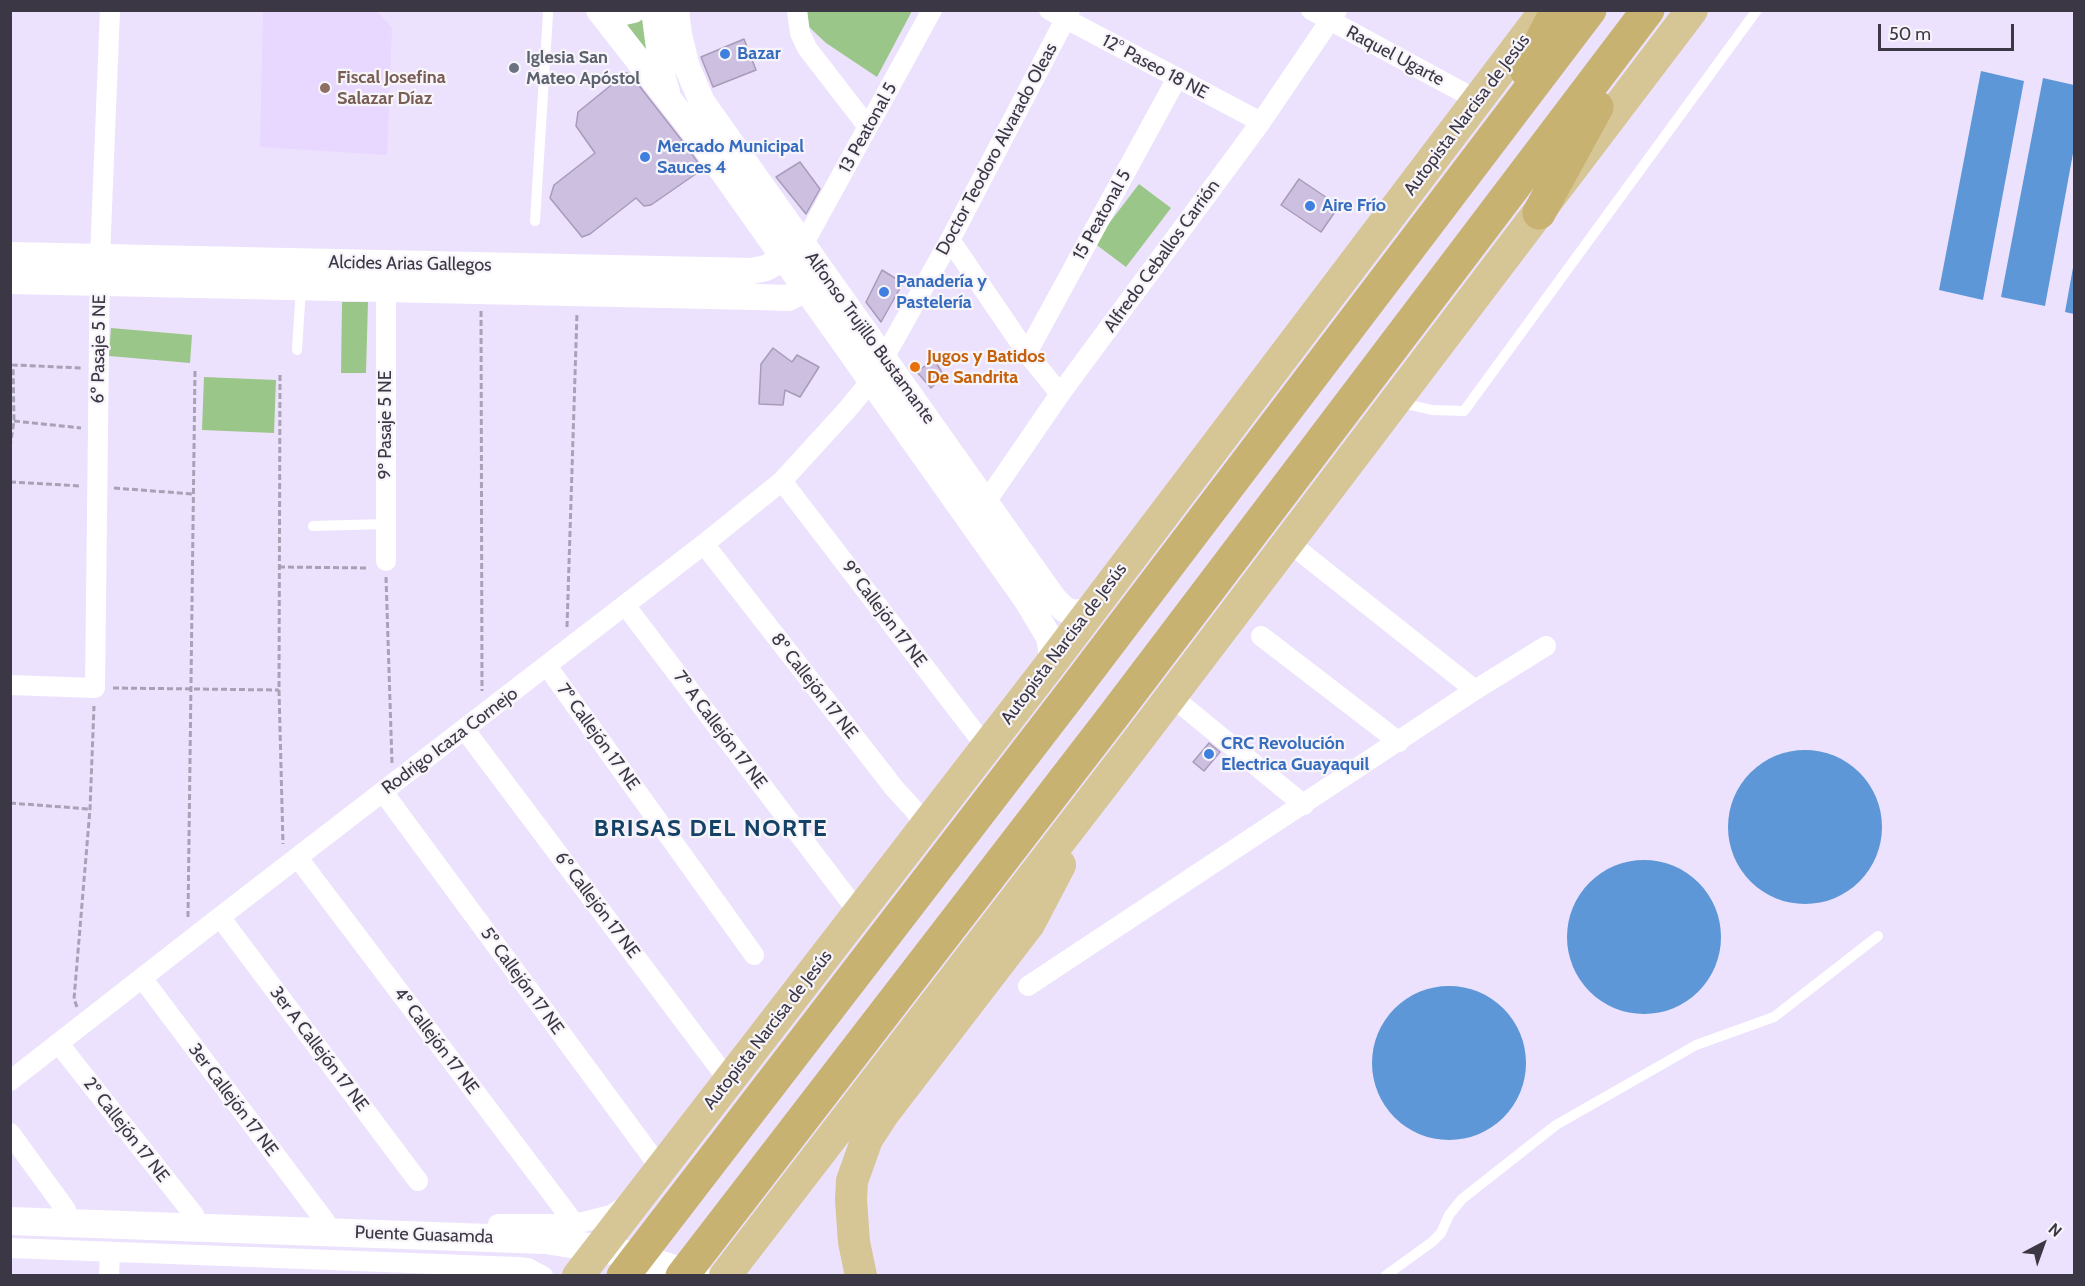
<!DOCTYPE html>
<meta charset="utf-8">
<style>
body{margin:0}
#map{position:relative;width:2085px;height:1286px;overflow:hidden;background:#ede2fd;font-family:Cabin,sans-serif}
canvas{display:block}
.frame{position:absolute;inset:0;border:12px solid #3c3744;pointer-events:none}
.north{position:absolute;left:2013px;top:1214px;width:60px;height:60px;-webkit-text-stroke:4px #f7f4fa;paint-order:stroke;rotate:41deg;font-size:16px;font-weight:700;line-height:24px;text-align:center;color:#3c3744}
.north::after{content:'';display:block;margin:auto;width:21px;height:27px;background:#3c3744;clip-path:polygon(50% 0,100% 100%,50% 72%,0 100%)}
.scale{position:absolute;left:1878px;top:24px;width:136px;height:27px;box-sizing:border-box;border:3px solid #3c3744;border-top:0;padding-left:8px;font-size:18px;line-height:21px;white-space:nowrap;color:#3c3744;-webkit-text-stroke:4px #f7f4fa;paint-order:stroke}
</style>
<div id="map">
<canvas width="2085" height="1286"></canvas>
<div class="frame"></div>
<div class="north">N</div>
<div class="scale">50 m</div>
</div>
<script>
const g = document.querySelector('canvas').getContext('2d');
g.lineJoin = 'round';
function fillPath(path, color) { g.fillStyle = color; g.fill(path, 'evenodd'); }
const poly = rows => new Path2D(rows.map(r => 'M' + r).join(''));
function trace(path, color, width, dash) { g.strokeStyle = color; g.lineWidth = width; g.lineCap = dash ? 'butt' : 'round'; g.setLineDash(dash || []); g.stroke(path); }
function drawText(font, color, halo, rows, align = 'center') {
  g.font = font + ' Cabin,sans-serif'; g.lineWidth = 4.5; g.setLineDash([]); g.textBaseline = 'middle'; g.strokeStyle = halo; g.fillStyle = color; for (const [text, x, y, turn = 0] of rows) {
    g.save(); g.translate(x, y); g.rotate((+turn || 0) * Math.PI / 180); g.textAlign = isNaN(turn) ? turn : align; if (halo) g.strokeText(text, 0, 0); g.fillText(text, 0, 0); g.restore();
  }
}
fillPath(poly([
 [263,11,377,11,392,28,387,155,260,147]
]), '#e8d7ff');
fillPath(poly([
 [645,11,650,54,619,23],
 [807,11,912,11,877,77,826,43,808,26],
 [1139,184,1171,208,1126,267,1094,243],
 [342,302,368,302,366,373,341,373],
 [111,328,192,335,190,363,109,356],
 [204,377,276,380,274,433,202,430]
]), '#9bc689');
fillPath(poly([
 [1981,71,2024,81,1983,300,1939,290],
 [2043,78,2074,85,2074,148,2045,306,2001,297],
 [2074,262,2074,314,2065,312],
 '1728 827a77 77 0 1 1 154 0a77 77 0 1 1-154 0Z',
 '1567 937a77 77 0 1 1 154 0a77 77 0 1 1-154 0Z',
 '1372 1063a77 77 0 1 1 154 0a77 77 0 1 1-154 0Z'
]), '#5e97d7');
const building = poly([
 [744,39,756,70,713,87,701,57,744,39],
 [626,73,630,74,687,147,701,167,700,171,651,205,644,206,636,198,590,234,582,237,550,198,554,185,595,153,576,126,578,112,626,73],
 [800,162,820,189,806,214,776,177,800,162],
 [1299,179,1339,206,1321,232,1281,205,1299,179],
 [882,270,903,283,881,322,866,302,882,270],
 [773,348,792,362,797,355,819,367,800,397,785,390,783,405,759,404,761,364,773,348],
 [934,359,944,376,931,388,917,372,934,359],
 [1209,743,1220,752,1204,771,1193,762,1209,743]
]);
fillPath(building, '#ccbfdf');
trace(building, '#a89bba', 1.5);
trace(poly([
 [481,311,482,691],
 [280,375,279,690,283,844],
 [14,421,81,428],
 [10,447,14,421,13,365,82,368],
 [10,482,81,486],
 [114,488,193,494],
 [279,567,369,568],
 [386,577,392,763],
 [567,627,577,313],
 [113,688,279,690],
 [10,803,89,809],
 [188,917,195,370],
 [77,1007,74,999,90,809,94,706]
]), '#a9a1b6', 3, [6, 3]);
trace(poly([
 [535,221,548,14,547,10],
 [297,350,301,288],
 [1398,402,1432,410,1464,411,1757,10],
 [313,526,386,524],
 [1385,1276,1432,1242,1441,1233,1449,1215,1462,1199,1556,1125,1696,1045,1774,1017,1878,936]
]), '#fff', 10);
trace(poly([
 [797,10,800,33,807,48,868,127],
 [1049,10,1261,122],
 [1311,10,1479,101],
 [950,240,1027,353,1060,394],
 [803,245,932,10],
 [386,289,386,561],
 [1027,353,1177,78],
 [782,481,986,747],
 [986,502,1060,394,1261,122,1337,10],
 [1287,541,1475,690],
 [704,544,895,789,916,812,924,827],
 [625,605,858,912],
 [1261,636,1399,742],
 [547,666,754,955],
 [10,685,95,688,100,257,110,10],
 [1171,696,1304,805],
 [465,730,729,1081],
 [383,792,661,1169],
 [298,858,575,1224],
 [220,917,418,1181],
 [142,978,325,1221],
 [1028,986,1475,690,1546,646],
 [59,1044,194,1215],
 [10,1081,220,917,704,544,782,481,846,411,871,381,950,240,1070,10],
 [10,1133,66,1210],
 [498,1224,575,1224,611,1215,627,1205],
 [10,1248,518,1267,528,1268,543,1276],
 [109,1276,110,1252]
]), '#fff', 20);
trace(poly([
 [599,10,699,138,1026,599,1049,637,1052,656,1049,666],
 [602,10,615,14,633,10],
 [654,10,663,79,667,92],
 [676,10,679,35,687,67,702,102,1054,599,1064,609,1072,613,1090,611],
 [10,255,752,271,766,268,784,258,803,245],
 [10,281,757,297,788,298,806,289]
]), '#fff', 26);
trace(poly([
 [10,1221,546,1240,619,1252,697,1276]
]), '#fff', 28);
trace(poly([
 [578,1276,1049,666,1545,11],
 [725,1276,1141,736,1692,10],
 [861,1276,854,1242,851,1200,852,1181,867,1139,884,1113,1029,924,1060,865]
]), '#d6c595', 32);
trace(poly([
 [1526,70,1557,10],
 [1539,213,1597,107],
 [623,1276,1076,687,1590,10],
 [682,1276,1114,715,1648,10]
]), '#c8b272', 33);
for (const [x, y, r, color] of [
 [725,54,6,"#3f7fe0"],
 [514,68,6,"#6b7280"],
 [325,88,6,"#8d6e63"],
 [645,157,6,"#3f7fe0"],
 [1310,206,6,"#3f7fe0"],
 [884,292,6,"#3f7fe0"],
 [915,367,6,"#e8710a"],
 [1209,754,6,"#3f7fe0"]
]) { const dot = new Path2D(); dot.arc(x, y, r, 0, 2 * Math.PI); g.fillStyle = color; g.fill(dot); trace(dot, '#f7f4fa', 2); }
drawText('bold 18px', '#366cbe', '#f7f4fa', [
 ["Bazar",737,54],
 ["Mercado Municipal",657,147],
 ["Sauces 4",657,168],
 ["Aire Frío",1322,206],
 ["Panadería y",896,282],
 ["Pastelería",896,303],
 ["CRC Revolución",1221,744],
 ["Electrica Guayaquil",1221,765]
], 'left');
drawText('18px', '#3c3744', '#f7f4fa', [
 ["Raquel Ugarte",1395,56,28],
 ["12° Paseo 18 NE",1155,67,28],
 ["Autopista Narcisa de Jesús",1467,115,-53],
 ["13 Peatonal 5",868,128,-61],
 ["Doctor Teodoro Alvarado Oleas",997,149,-62],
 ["15 Peatonal 5",1102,215,-61],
 ["Alfredo Ceballos Carrión",1162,256,-54],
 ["Alcides Arias Gallegos",410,264,1],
 ["Alfonso Trujillo Bustamante",870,338,54],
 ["6º Pasaje 5 NE",99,349,-89],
 ["9º Pasaje 5 NE",386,425,-90],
 ["9º Callejón 17 NE",884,614,53],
 ["Autopista Narcisa de Jesús",1064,644,-53],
 ["8º Callejón 17 NE",814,686,52],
 ["7º A Callejón 17 NE",720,730,53],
 ["7º Callejón 17 NE",598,737,54],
 ["Rodrigo Icaza Cornejo",450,741,-37],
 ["6º Callejón 17 NE",597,905,53],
 ["5º Callejón 17 NE",522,981,54],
 ["Autopista Narcisa de Jesús",768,1030,-52],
 ["4º Callejón 17 NE",436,1041,53],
 ["3er A Callejón 17 NE",319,1049,53],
 ["3er Callejón 17 NE",233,1100,53],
 ["2º Callejón 17 NE",126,1130,52],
 ["Puente Guasamda",424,1235,2]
]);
drawText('bold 18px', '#5b616d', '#f7f4fa', [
 ["Iglesia San",526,58],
 ["Mateo Apóstol",526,79]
], 'left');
drawText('bold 18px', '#785e54', '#f7f4fa', [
 ["Fiscal Josefina",337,78],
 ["Salazar Díaz",337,99]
], 'left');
drawText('bold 18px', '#c56008', '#f7f4fa', [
 ["Jugos y Batidos",927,357],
 ["De Sandrita",927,378]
], 'left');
g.letterSpacing = '1.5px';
drawText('bold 24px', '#144267', '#f7f4fa', [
 ["BRISAS DEL NORTE",711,829]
]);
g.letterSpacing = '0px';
</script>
